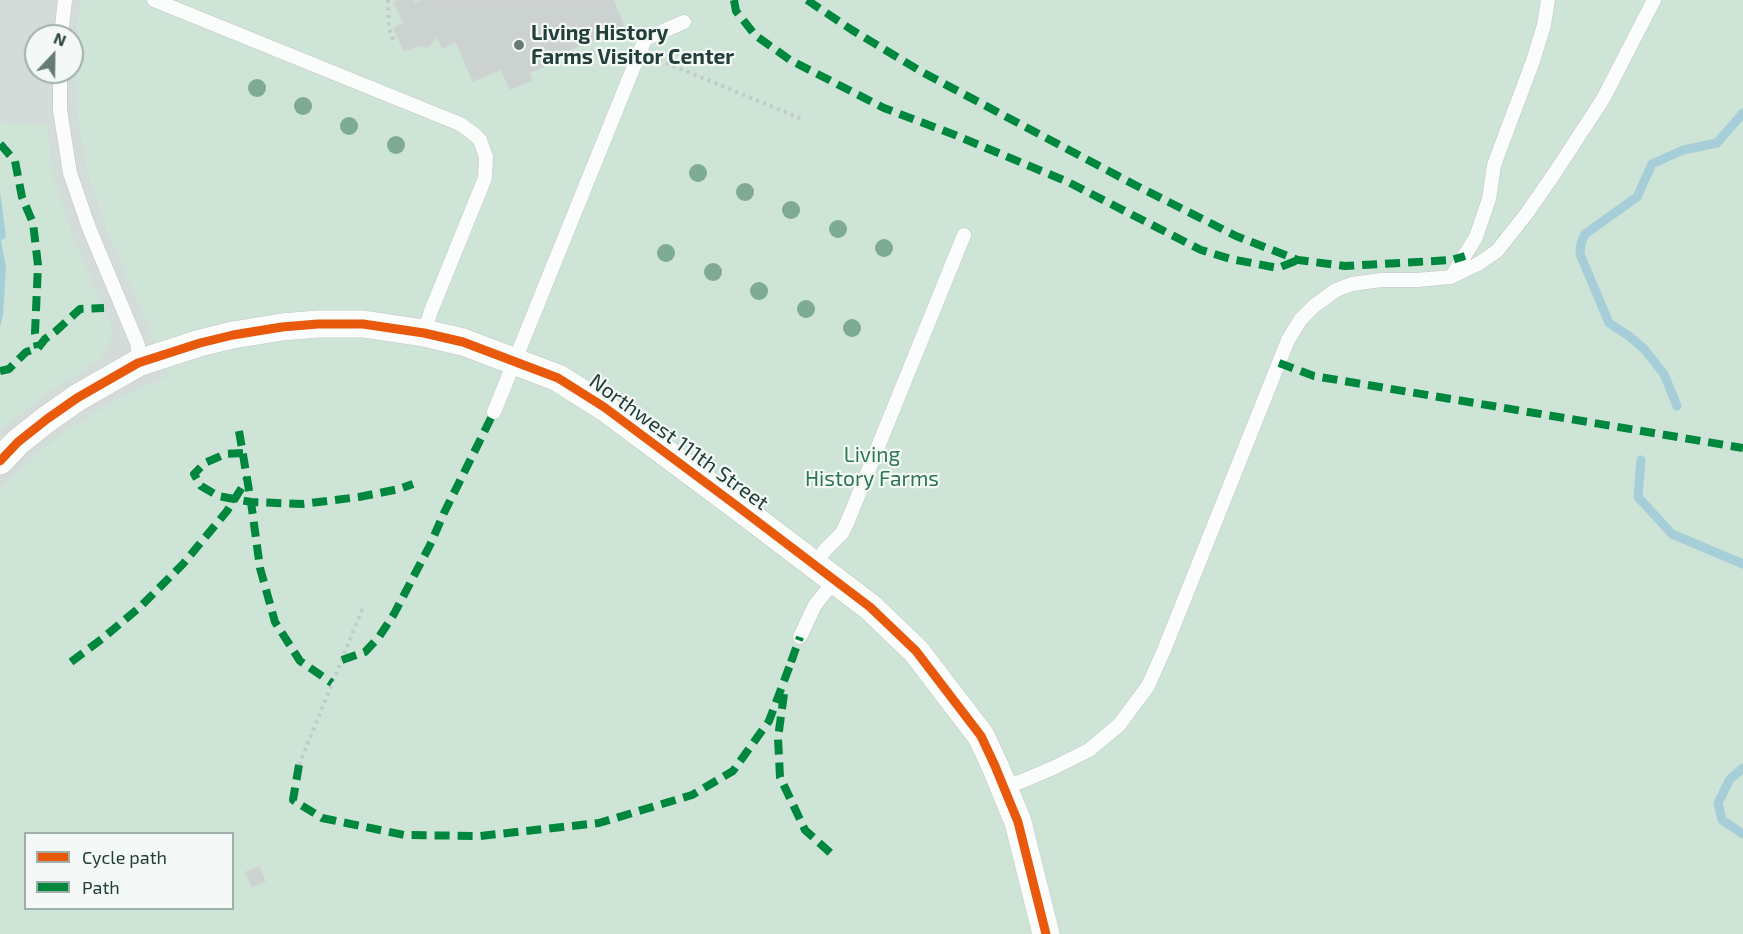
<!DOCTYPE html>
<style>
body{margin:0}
#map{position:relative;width:1743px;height:934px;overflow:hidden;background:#e5ebe8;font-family:"Exo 2",sans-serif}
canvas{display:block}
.legend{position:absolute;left:24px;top:832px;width:210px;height:78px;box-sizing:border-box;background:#f4f9f7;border:2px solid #a0afab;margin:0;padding:8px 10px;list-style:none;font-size:18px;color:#223f39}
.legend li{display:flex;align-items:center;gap:12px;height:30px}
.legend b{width:30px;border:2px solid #a0afab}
.north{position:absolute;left:24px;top:24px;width:60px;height:60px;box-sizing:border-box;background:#f4f9f7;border:2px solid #a0afab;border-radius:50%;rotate:22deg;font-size:16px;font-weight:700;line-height:24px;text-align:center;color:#223f39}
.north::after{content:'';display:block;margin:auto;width:21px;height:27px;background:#667b76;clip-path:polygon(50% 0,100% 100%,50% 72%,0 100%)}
</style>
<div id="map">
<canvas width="1743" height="934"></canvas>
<ul class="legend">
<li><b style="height:8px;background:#e8590c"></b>Cycle path</li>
<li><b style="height:8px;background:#00873e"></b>Path</li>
</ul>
<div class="north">N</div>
</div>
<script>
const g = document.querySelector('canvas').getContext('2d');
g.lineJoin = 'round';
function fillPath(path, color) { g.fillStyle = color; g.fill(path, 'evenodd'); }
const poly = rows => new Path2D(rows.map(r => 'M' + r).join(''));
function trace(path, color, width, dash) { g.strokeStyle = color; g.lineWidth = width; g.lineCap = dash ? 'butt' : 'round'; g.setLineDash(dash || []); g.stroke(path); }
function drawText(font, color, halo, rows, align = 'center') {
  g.font = font + ' "Exo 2",sans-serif'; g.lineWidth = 4.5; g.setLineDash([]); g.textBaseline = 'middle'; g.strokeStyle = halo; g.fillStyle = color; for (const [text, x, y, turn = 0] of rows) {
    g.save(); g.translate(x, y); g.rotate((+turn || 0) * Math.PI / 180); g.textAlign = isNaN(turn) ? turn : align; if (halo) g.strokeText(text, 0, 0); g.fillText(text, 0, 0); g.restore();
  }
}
fillPath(poly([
 [0,0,82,0,77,30,79,31,77,49,87,169,106,226,178,396,0,540],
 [36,36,72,36,72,72,36,72]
]), '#d3dcd8');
fillPath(poly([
 [82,0,1743,0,1743,934,0,934,0,489,36,455,61,434,88,416,132,392,169,376,106,226,87,169,76,109,77,49,79,31,77,31],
 [26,834,232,834,232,908,26,908],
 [0,122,46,125,54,177,73,238,110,322,111,333,111,341,101,359,50,391,0,431,0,327,3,315,6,267,1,241]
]), '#cee4d6');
fillPath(poly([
 [0,191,6,237,1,241,6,267,3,315,0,327]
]), '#a5ced9');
trace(poly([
 [1677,406,1664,374,1644,349,1629,336,1609,323,1580,254,1581,243,1585,234,1637,197,1652,164,1683,150,1717,143,1743,113],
 [1641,460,1638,497,1672,534,1743,564],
 [1743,768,1730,779,1718,803,1722,820,1743,834]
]), '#a5ced9', 9);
const building = poly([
 [398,0,413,0,414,3,422,0,613,0,624,26,542,62,543,67,529,73,532,80,510,89,501,69,473,81,456,42,442,48,437,36,428,47,417,46,404,51,394,28,404,23,394,2,398,0],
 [259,867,265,881,252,887,246,872,259,867]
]);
fillPath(building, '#ccd2d0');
trace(building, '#ced4d1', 1.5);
const lane = poly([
 [154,0,460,124,474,134,480,140,486,157,485,178,431,311,424,333],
 [61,36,65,0],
 [60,72,60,110,70,173,89,228,138,345,138,363],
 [1452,276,1476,237,1489,199,1494,165,1533,61,1544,25,1548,0],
 [494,412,645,39,684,22],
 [814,565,825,550,842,533,847,523,964,235],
 [800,637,815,605,835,580],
 [1003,785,1020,782,1053,768,1089,750,1119,725,1148,686,1164,650,1288,340,1301,319,1314,306,1336,290,1352,284,1381,280,1417,280,1451,277,1478,264,1497,251,1527,213,1554,174,1603,99,1654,0]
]);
const street = poly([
 [0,461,18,442,47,419,77,398,138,363,200,343,233,335,282,327,318,324,363,324,424,333,463,342,558,378,604,407,737,506,870,607,916,651,981,736,995,766,1018,822,1046,934]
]);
trace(lane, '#c2c8c5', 15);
trace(street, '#c2c8c5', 28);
trace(poly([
 [388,0,389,28,394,42],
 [659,60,802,119],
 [299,765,364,605]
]), '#c1cbc8', 4, [3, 4.5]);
trace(lane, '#fbfcfc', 14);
trace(street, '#fbfcfc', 27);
trace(poly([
 [734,0,736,11,755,35,790,60,884,108,955,135,1068,182,1201,250,1231,259,1278,268,1298,260],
 [807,0,852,30,922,72,1135,185,1236,236,1298,260,1345,266,1452,260,1465,256],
 [0,144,15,161,22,197,33,223,38,265,35,333,38,348],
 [1279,363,1314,376,1743,448],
 [0,371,9,369,26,352,38,348,45,339,56,331,80,309,104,308],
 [239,431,251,502,260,568,275,622,300,661,332,683],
 [243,453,225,454,205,463,194,474,201,486,218,496,234,499,251,502,302,504,359,497,399,489,413,484],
 [342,660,365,652,379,637,394,614,430,545,444,513,494,412],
 [71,662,103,638,140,607,183,564,227,511,248,478],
 [791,662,800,637],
 [784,694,778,738,780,777,805,830,835,857],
 [299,765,293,800,322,818,404,835,480,836,599,823,692,795,733,771,769,721,793,657]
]), '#00873e', 8, [15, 8]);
trace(poly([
 [0,461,18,442,47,419,77,398,138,363,200,343,233,335,282,327,318,324,363,324,424,333,463,342,558,378,604,407,737,506,870,607,916,651,981,736,995,766,1018,822,1046,934]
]), '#e8590c', 9);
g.fillStyle = '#7fab93';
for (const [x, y] of [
 [257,88],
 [303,106],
 [349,126],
 [396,145],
 [698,173],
 [745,192],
 [791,210],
 [838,229],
 [884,248],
 [666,253],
 [713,272],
 [759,291],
 [806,309],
 [852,328]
]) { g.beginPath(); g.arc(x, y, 9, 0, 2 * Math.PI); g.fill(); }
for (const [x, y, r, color] of [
 [519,45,6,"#667b76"]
]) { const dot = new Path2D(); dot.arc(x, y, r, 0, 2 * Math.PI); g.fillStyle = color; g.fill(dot); trace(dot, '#f4f9f7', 2); }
drawText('bold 21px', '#223f39', '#f4f9f7', [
 ["Living History",531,33],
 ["Farms Visitor Center",531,57]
], 'left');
drawText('21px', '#223f39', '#f4f9f7', [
 ["Northwest 111th Street",679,442,36]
]);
drawText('21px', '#2b774e', '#f4f9f7', [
 ["Living",872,455],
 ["History Farms",872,479]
]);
</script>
